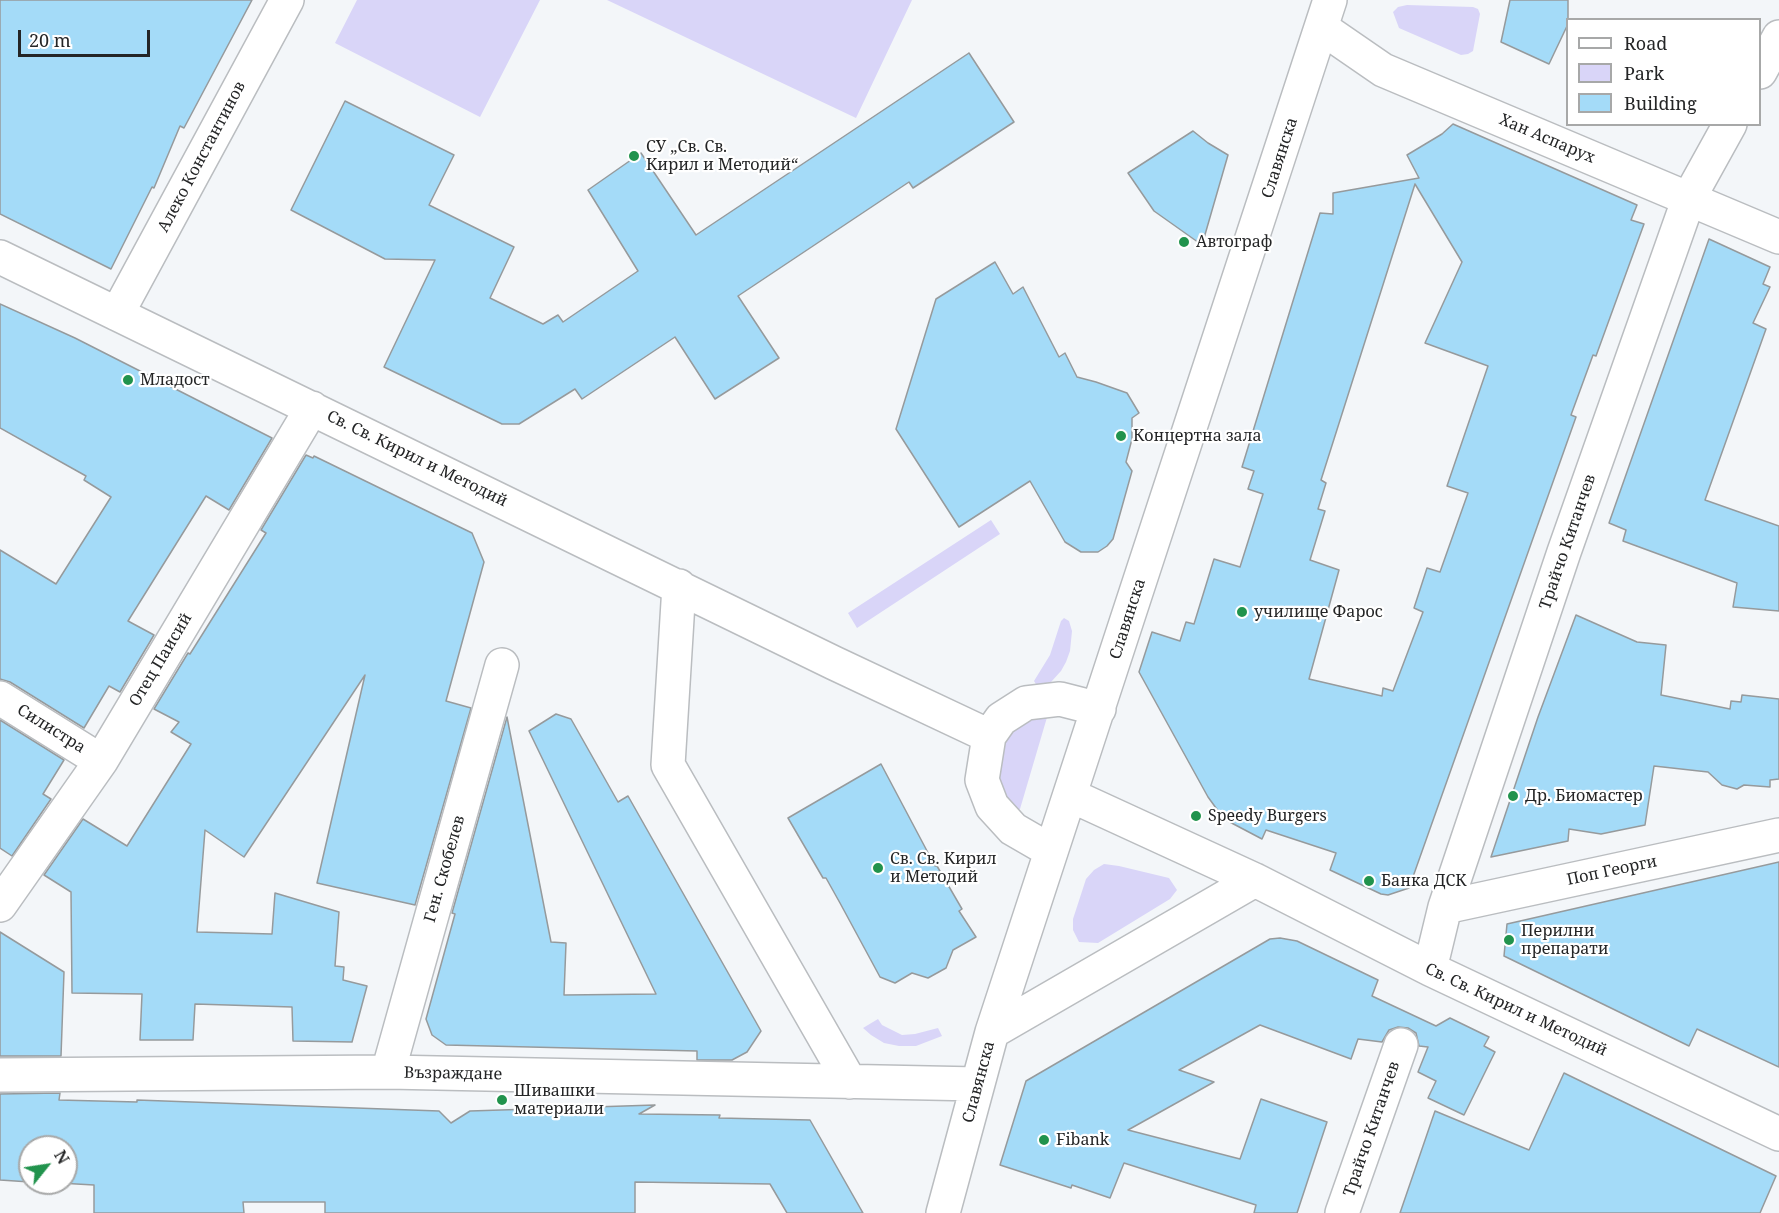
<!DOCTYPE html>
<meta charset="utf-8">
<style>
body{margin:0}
#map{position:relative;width:1779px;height:1213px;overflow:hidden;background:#f3f6f9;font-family:"Noto Serif",serif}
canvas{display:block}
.legend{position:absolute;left:1566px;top:18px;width:195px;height:108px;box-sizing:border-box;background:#fff;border:2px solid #a7a8a8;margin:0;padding:8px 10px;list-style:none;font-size:18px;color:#242526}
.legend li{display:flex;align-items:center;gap:12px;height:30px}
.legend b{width:30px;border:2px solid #a7a8a8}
.north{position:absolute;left:18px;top:1135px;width:60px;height:60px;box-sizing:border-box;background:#fff;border:2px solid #a7a8a8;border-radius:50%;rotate:60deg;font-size:16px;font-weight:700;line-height:24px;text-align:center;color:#242526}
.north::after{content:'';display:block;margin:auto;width:21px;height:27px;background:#21934d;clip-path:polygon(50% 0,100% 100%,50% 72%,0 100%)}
.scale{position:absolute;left:18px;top:30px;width:132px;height:27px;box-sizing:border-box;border:3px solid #242526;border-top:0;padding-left:8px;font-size:18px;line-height:21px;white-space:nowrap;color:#242526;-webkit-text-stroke:4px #fff;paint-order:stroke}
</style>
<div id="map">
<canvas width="1779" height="1213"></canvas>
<ul class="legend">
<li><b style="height:8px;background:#fff"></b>Road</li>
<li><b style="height:16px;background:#d9d5f8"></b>Park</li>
<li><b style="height:16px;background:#a4dbf8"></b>Building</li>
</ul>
<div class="north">N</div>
<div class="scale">20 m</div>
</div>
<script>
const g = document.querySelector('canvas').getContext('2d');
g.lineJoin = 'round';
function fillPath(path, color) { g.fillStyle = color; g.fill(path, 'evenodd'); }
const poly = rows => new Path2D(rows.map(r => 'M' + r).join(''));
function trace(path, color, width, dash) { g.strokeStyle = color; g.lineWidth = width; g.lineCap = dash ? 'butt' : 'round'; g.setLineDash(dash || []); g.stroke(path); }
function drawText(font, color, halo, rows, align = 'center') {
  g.font = font + ' "Noto Serif",serif'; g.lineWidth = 4.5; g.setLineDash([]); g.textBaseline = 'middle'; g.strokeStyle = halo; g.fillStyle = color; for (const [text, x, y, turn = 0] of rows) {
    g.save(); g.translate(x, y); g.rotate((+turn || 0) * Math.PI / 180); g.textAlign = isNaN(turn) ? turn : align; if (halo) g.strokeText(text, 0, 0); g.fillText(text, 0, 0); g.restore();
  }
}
fillPath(poly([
 [357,0,540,0,480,117,335,43],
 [607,0,912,0,856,118],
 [1407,5,1473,7,1478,9,1480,14,1473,51,1468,54,1461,55,1399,28,1393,12,1398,7],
 [991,520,1000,534,857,628,848,613],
 [1064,618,1069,621,1072,631,1070,651,1066,662,1061,671,1051,682,1037,686,1034,681,1050,655,1061,621],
 [1048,714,1020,809,1014,812,993,776,996,748,1011,728,1029,717],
 [1104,864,1119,866,1169,878,1177,890,1170,899,1098,943,1079,942,1073,930,1073,919,1086,879,1094,870],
 [878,1019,882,1025,902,1035,915,1034,938,1028,942,1036,916,1046,899,1046,884,1043,871,1035,863,1028]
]), '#d9d5f8');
const building = poly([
 [0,0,252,0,184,128,180,126,154,188,152,187,111,269,0,214,0,0],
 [1510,0,1568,0,1568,24,1549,64,1501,42,1510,0],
 [969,53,1014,122,913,188,909,182,738,296,779,358,715,399,675,337,582,399,575,389,519,424,502,424,384,367,435,260,385,259,291,210,345,101,454,155,429,205,514,247,490,298,543,324,558,315,563,322,638,271,588,190,641,153,696,235,969,53],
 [1453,124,1637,205,1631,220,1644,224,1596,356,1593,355,1571,415,1576,417,1409,888,1388,895,1381,894,1330,870,1336,853,1266,830,1262,839,1224,819,1208,797,1139,672,1152,632,1180,641,1186,622,1194,624,1214,559,1240,567,1263,494,1248,489,1254,471,1242,467,1320,213,1333,214,1333,193,1419,178,1407,155,1442,134,1453,124],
 [1415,184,1462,262,1425,343,1488,366,1447,486,1468,493,1440,572,1427,568,1414,608,1423,612,1393,691,1383,688,1382,696,1309,679,1339,570,1310,560,1325,511,1318,509,1326,483,1321,480,1415,184],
 [1193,131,1208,143,1228,155,1202,245,1154,211,1128,173,1193,131],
 [1709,239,1770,267,1763,284,1770,287,1753,323,1766,329,1705,500,1779,526,1779,611,1733,607,1737,583,1623,541,1626,530,1609,523,1709,239],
 [995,262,1013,294,1023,287,1059,357,1065,353,1077,377,1096,382,1127,393,1139,413,1132,418,1132,439,1126,462,1132,471,1113,539,1107,546,1098,552,1081,552,1065,542,1030,481,959,527,896,429,936,299,995,262],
 [0,304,75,338,272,438,229,510,206,496,128,621,154,635,120,692,109,686,84,728,10,682,0,679,0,550,56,584,111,497,84,480,86,476,0,428,0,304],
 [306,455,313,458,314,456,472,533,484,562,446,701,471,708,415,905,317,883,365,675,244,857,205,830,197,932,272,934,275,893,339,912,335,966,344,967,343,980,367,986,352,1042,293,1041,292,1007,195,1004,193,1040,140,1040,142,994,72,993,71,892,44,875,83,819,127,846,191,744,171,732,179,722,154,709,188,653,190,654,266,533,261,530,306,455],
 [1576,615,1637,642,1666,645,1661,695,1730,709,1731,701,1741,702,1742,695,1779,699,1779,779,1770,780,1770,787,1744,785,1737,789,1722,785,1708,772,1654,766,1645,825,1601,834,1569,829,1568,841,1491,857,1538,717,1576,615],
 [556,714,571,719,618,802,628,796,761,1031,747,1052,732,1060,697,1060,697,1051,446,1045,432,1035,426,1019,455,914,452,913,507,717,551,942,566,943,564,995,656,994,529,731,556,714],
 [0,720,64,760,43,794,51,799,12,856,0,848,0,720],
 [881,764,935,866,937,866,962,909,959,911,976,937,953,950,946,968,928,978,912,973,895,983,880,977,840,903,826,878,823,878,788,818,881,764],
 [1779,862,1779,1067,1697,1029,1689,1046,1504,956,1507,924,1779,862],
 [0,932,64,972,61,1056,0,1056,0,932],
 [1280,938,1297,941,1378,980,1372,996,1436,1026,1450,1018,1489,1037,1484,1046,1495,1052,1464,1115,1428,1098,1436,1081,1418,1072,1428,1047,1419,1046,1416,1033,1408,1028,1398,1027,1389,1030,1382,1042,1358,1039,1351,1059,1260,1025,1179,1070,1214,1082,1128,1130,1240,1159,1261,1099,1327,1122,1297,1213,1254,1213,1256,1205,1124,1163,1110,1198,1072,1185,1071,1188,1000,1165,1026,1081,1270,939,1280,938],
 [1564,1073,1776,1176,1760,1213,1400,1213,1435,1111,1529,1150,1564,1073],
 [60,1093,59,1100,137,1102,137,1100,439,1111,451,1123,470,1111,655,1105,639,1114,720,1115,719,1118,810,1120,863,1213,787,1213,770,1184,635,1182,635,1213,325,1213,325,1202,243,1202,244,1213,94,1213,94,1185,59,1183,66,1183,66,1147,30,1147,30,1182,0,1180,0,1094,60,1093]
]);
fillPath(building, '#a4dbf8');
trace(building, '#969a9c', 1.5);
const minor = poly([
 [1322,28,1383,70,1779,237],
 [1760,72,1779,37],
 [0,257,834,663,989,736],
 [117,314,287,0],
 [679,586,668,765,850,1082],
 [0,698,101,761],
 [1070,795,1255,880,1430,969,1779,1134],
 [1051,851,1013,829,992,806,982,780,989,736,1001,719,1026,703,1060,699,1099,709],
 [0,905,101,761,312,408],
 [1445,907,1779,835],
 [1430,969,1445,907,1564,552,1689,198,1730,124],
 [992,1032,1255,880],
 [388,1072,502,665],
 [0,1075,388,1072,978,1084],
 [943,1213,992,1032,1330,0],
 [1342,1213,1401,1045]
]);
trace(minor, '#babdc0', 36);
trace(minor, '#fff', 33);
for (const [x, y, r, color] of [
 [634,156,6,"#21934d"],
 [1184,242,6,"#21934d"],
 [128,380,6,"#21934d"],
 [1121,436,6,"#21934d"],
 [1242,612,6,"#21934d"],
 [1513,796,6,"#21934d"],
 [1196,816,6,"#21934d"],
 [878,868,6,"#21934d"],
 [1369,881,6,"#21934d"],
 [1509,940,6,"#21934d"],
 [502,1100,6,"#21934d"],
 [1044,1140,6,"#21934d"]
]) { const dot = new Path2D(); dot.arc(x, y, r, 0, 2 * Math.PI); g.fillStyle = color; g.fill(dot); trace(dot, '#fff', 2); }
drawText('16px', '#242526', '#fff', [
 ["Хан Аспарух",1547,139,23],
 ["Алеко Константинов",202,157,-62],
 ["Славянска",1280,158,-72],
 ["Св. Св. Кирил и Методий",417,459,26],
 ["Трайчо Китанчев",1568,542,-71],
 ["Славянска",1128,619,-72],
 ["Отец Паисий",161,660,-59],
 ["Силистра",51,729,32],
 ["Ген. Скобелев",445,869,-74],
 ["Поп Георги",1612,871,-12],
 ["Св. Св. Кирил и Методий",1516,1010,25],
 ["Възраждане",453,1074,1],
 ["Славянска",979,1082,-75],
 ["Трайчо Китанчев",1372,1129,-71]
]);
drawText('16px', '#242526', '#fff', [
 ["СУ „Св. Св.",646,147],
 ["Кирил и Методий“",646,165],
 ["Автограф",1196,242],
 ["Младост",140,380],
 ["Концертна зала",1133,436],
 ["училище Фарос",1254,612],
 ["Др. Биомастер",1525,796],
 ["Speedy Burgers",1208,816],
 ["Св. Св. Кирил",890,859],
 ["и Методий",890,877],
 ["Банка ДСК",1381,881],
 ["Перилни",1521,931],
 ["препарати",1521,949],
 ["Шивашки",514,1091],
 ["материали",514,1109],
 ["Fibank",1056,1140]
], 'left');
</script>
